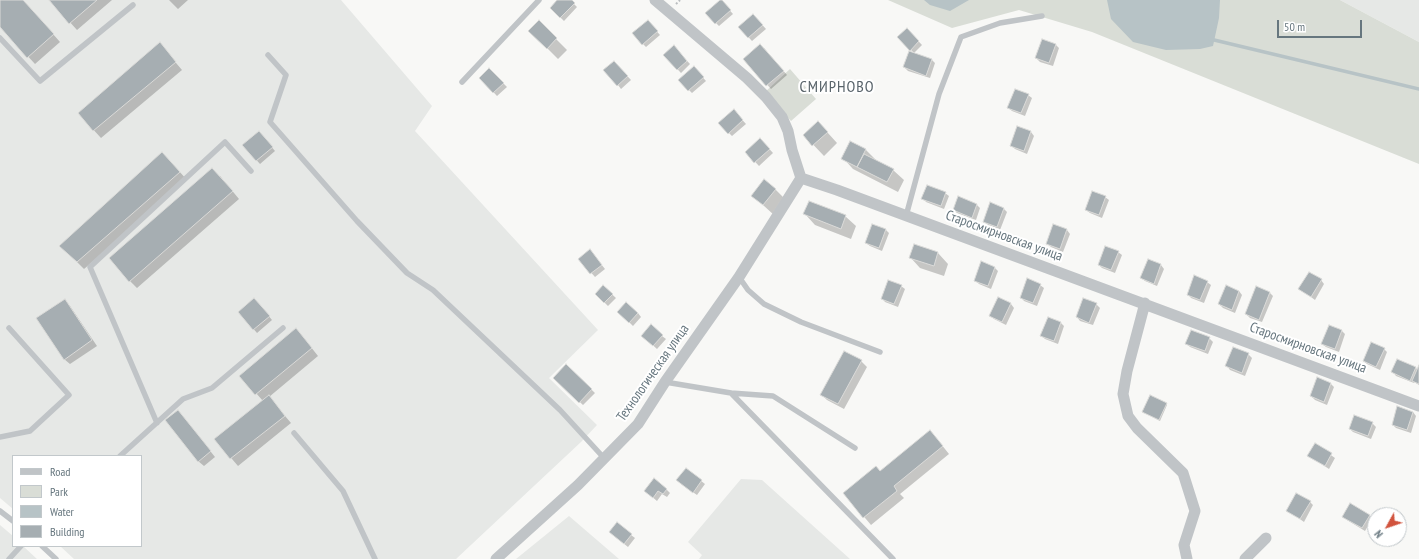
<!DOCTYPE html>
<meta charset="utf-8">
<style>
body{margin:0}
#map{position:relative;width:1419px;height:559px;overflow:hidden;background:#f8f8f6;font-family:"PT Sans Narrow",sans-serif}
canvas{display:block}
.legend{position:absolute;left:12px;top:455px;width:130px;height:92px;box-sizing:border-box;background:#fff;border:1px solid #c2c8cb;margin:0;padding:5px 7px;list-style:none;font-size:12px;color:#66767e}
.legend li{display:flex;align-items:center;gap:8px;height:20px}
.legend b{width:20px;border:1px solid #c2c8cb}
.north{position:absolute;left:1367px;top:507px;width:40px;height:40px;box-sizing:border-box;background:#fff;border:1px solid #c2c8cb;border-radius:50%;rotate:230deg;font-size:11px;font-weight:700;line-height:16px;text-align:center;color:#66767e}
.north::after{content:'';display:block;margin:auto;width:14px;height:18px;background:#d1533d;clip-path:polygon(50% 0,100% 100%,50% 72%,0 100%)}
.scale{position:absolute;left:1277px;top:20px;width:85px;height:18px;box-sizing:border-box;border:2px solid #66767e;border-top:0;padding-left:5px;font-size:12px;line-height:14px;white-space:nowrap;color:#66767e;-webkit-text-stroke:3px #fff;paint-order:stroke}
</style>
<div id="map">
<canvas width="1419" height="559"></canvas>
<ul class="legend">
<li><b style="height:5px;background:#c0c4c7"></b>Road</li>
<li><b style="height:11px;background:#d9ddd6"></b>Park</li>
<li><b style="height:11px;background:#b7c3c6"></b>Water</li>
<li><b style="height:11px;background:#a6aeb2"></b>Building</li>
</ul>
<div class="north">N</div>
<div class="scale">50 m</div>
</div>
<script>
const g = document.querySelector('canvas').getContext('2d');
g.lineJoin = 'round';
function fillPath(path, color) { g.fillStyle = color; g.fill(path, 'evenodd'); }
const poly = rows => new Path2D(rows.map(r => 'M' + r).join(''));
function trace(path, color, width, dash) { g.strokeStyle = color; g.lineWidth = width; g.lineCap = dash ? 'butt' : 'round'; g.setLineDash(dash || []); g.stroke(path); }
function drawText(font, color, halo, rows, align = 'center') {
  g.font = font + ' "PT Sans Narrow",sans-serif'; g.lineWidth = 4; g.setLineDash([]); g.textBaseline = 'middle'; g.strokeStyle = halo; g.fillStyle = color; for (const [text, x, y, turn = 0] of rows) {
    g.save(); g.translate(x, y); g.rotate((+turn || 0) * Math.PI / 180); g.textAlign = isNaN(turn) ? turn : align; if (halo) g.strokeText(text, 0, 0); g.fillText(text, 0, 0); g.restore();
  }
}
fillPath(poly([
 [0,0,341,0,432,106,415,131,598,330,549,378,597,425,581,442,456,559,74,559,60,546,141,546,141,456,13,456,13,509,0,498],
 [1340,0,1419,0,1419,42],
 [741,479,762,480,850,559,699,559,702,555,688,542],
 [569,516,619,559,516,559],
 [0,525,13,536,13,546,23,546,37,559,0,559]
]), '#e6e8e6');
fillPath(poly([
 [888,0,1340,0,1419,42,1419,164,1092,32,1019,10,952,28],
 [790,69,816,99,791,121,765,92]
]), '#d9ddd6');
fillPath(poly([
 [924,0,969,0,950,11,930,5],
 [1107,0,1220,0,1219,18,1213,46,1200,49,1166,50,1133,42,1111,19]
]), '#b7c3c6');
fillPath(poly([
 [0,0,23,0,60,42,35,64,0,26],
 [50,0,112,0,77,30],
 [169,0,188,0,178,9],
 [559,0,570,0,577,7,564,21,551,8],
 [724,4,733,14,719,26,716,23],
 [757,19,766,29,752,41,739,27],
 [539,22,567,50,558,59,530,31],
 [651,25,660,35,646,47,643,44],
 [907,29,922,45,914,53,898,37],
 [1043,40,1056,45,1059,48,1053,66,1040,62,1036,58],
 [160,44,182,70,101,138,79,114],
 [674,47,690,64,681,73,664,55],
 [764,48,787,75,771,89,744,59],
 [932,60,935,63,930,78,908,71,904,67],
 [618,66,631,80,621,89,618,85],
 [489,69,507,87,497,96,480,78],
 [697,71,706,81,692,93,689,90],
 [1028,95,1032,98,1025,116,1012,111,1009,108],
 [737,114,746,124,732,136,729,133],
 [818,122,837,143,824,156,804,135],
 [1031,132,1034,136,1027,154,1015,149,1011,145],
 [262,136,275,151,260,164,243,145],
 [764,143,773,153,759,166,746,152],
 [851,143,866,150,877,161,893,170,904,180,898,192,853,169,843,158],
 [170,161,187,180,84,269,61,246],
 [220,176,239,199,137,288,130,281],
 [775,189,786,200,774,215,753,196],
 [945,193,949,196,944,209,926,202,923,198],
 [1105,197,1109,200,1102,218,1090,213,1086,210],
 [959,198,977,205,980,208,976,220,957,213,954,210],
 [1003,208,1007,212,1000,230,988,225,984,221],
 [805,214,845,216,856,226,851,239,815,225],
 [873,225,886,230,889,233,882,251,870,246,866,243],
 [1054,225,1067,230,1070,234,1063,252,1051,247,1047,243],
 [914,245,938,253,948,264,944,276,920,268,910,257],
 [1118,252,1122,255,1115,273,1102,268,1099,265],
 [593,254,605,269,595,277,579,259],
 [1148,260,1161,265,1164,269,1157,286,1145,281,1141,278],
 [995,268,998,271,991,289,979,284,975,280],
 [1321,280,1324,284,1315,300,1300,289],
 [1207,282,1211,285,1204,303,1191,298,1188,294],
 [1040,285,1044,288,1037,306,1024,301,1021,297],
 [603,286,616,298,608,306,596,294],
 [901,286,905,289,898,307,885,302,882,298],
 [1239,291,1242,295,1235,313,1223,308,1219,304],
 [1269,292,1273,296,1262,322,1250,318,1246,314],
 [999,298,1011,304,1014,308,1006,325,994,319,990,315],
 [65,300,70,306,97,346,70,364,64,359],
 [258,303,272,320,257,333,239,312],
 [1096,304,1100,308,1093,325,1080,321,1077,317],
 [638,313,641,317,633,326,622,315],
 [1048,318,1061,323,1064,326,1058,344,1045,339,1042,336],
 [1329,326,1342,331,1345,334,1339,352,1326,347,1322,344],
 [662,336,666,339,657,349,646,339],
 [303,337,318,356,269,397,291,423,238,466,215,439,263,401,241,376],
 [1209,338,1213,342,1208,354,1190,347,1186,343],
 [1384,349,1387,352,1380,370,1367,364,1364,361],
 [844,352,861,361,867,367,844,409,827,400,822,395],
 [1248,354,1252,358,1245,376,1230,370,1227,366],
 [1398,360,1416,368,1418,370,1419,368,1419,385,1414,382,1414,383,1396,376,1393,372],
 [566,365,595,393,583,405,555,378],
 [1331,384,1334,387,1327,405,1315,400,1311,396],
 [1166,404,1167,405,1160,421,1143,412],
 [1413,412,1416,416,1411,433,1396,428,1393,425],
 [183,417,215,457,204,466,198,461],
 [1372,423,1376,427,1371,439,1353,432,1350,429],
 [937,439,949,454,900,494,904,498,871,525,844,493],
 [1315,444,1335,458,1329,469,1308,455],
 [686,469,705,484,697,495,681,484],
 [666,489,670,493,667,497,662,494,657,501,645,491],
 [1310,502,1313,505,1304,522,1287,510],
 [1369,515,1372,519,1365,531,1347,520,1343,517],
 [631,535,635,538,628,547,614,536]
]), '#0003');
trace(poly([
 [1210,39,1419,89]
]), '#b7c3c6', 3.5);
const building = poly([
 [0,0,23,0,54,34,27,58,0,27,0,0],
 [49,0,97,0,69,24,49,0],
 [557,0,572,0,575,3,560,18,550,8,557,0],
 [720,0,722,0,731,10,715,24,705,13,720,0],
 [753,14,763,25,748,38,738,27,753,14],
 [539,20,557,38,547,49,528,31,539,20],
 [648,20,658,31,642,45,632,33,648,20],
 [907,28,919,41,910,51,897,37,907,28],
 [1042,39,1056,44,1049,63,1035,58,1042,39],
 [160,42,176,62,93,131,78,113,160,42],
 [760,44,784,71,766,86,743,59,760,44],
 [674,45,687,61,677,70,663,55,674,45],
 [909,51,932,59,926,76,903,67,909,51],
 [614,61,628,76,617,86,603,70,614,61],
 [694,66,704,77,688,91,678,80,694,66],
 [489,68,504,83,493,93,479,78,489,68],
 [1015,89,1029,94,1021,113,1007,108,1015,89],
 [734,109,743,120,728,134,718,123,734,109],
 [818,121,828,132,812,146,803,135,818,121],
 [1017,126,1031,131,1024,151,1010,146,1017,126],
 [259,131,273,147,256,161,242,145,259,131],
 [760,138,770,149,754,163,745,152,760,138],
 [850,141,866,149,857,167,841,159,850,141],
 [162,152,180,172,77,262,59,246,162,152],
 [864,154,894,169,887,182,857,167,864,154],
 [212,168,233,191,129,282,109,258,212,168],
 [764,179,776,189,763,205,751,196,764,179],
 [927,185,946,192,941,206,921,199,927,185],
 [1092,191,1106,196,1099,215,1085,210,1092,191],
 [958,196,977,204,972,218,953,210,958,196],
 [809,201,846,215,841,229,803,214,809,201],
 [990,202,1004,208,997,227,983,222,990,202],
 [872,224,886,229,879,248,865,243,872,224],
 [1053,224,1067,229,1060,249,1046,244,1053,224],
 [914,244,938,252,934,266,909,258,914,244],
 [1105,246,1119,251,1111,270,1098,265,1105,246],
 [590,249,602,265,590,274,578,259,590,249],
 [1148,259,1161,264,1154,284,1140,278,1148,259],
 [981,261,995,267,988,286,974,281,981,261],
 [1309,272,1322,279,1311,297,1298,289,1309,272],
 [1194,275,1208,281,1200,300,1187,295,1194,275],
 [1027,278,1041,284,1033,303,1020,298,1027,278],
 [888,280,902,285,894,304,881,299,888,280],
 [603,285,613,294,604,303,595,294,603,285],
 [1226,285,1239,291,1232,310,1218,304,1226,285],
 [1256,286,1270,292,1259,320,1245,314,1256,286],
 [998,297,1011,303,1002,322,989,316,998,297],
 [254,298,270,316,253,330,238,312,254,298],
 [1083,298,1097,303,1089,323,1076,317,1083,298],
 [65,299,92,340,64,360,36,318,65,299],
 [626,302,638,313,629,323,617,312,626,302],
 [1048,317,1061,322,1054,341,1040,336,1048,317],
 [651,324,663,335,653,346,641,336,651,324],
 [1329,325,1342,330,1335,349,1321,344,1329,325],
 [296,328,312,348,255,395,239,376,296,328],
 [1191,330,1210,337,1205,351,1185,344,1191,330],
 [1371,342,1385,348,1376,367,1363,361,1371,342],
 [1233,347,1249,353,1242,373,1225,366,1233,347],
 [844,351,862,360,838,404,820,395,844,351],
 [1397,359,1416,367,1410,381,1391,372,1397,359],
 [566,364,592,389,579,403,553,378,566,364],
 [1419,365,1419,384,1412,381,1419,365],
 [1317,377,1331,383,1324,402,1310,396,1317,377],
 [269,395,285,416,230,459,214,439,269,395],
 [1150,395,1167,403,1159,420,1142,412,1150,395],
 [1397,406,1413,412,1407,430,1392,425,1397,406],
 [178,410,211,451,198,462,165,420,178,410],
 [1354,415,1373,422,1368,436,1349,429,1354,415],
 [930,430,943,446,894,486,897,491,863,518,843,493,876,466,880,471,930,430],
 [1315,443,1332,453,1325,466,1307,456,1315,443],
 [686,468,702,480,693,493,676,480,686,468],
 [654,478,667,489,663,494,658,491,653,498,644,491,654,478],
 [1296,493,1311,501,1300,519,1286,511,1296,493],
 [1350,503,1370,515,1362,528,1342,517,1350,503],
 [617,522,632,534,624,544,609,532,617,522]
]);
fillPath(building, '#a6aeb2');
trace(building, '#dadad8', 1);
trace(poly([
 [676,4,680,0]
]), '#babdbf', 2, [2, 2]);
trace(poly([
 [0,38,40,81,133,5],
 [268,55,286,75,270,122,357,221,407,273,433,290,560,410,604,458],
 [462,82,539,0],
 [906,216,939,94,961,37,1000,23,1042,16],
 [739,277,748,290,764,304,801,322,880,352],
 [665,382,731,393,893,559],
 [731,393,773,396,855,448],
 [157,423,90,267,225,142,251,171],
 [294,433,343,491,375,559],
 [0,437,30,431,69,395,9,328],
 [120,456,183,399,212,388,283,328],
 [0,511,13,521],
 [42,546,56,559],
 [9,559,21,546]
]), '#c0c4c7', 5.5);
trace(poly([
 [655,0,747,78,766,97,782,117,788,131,792,150,801,178,837,190,1419,406],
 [1145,303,1127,371,1123,394,1128,416,1137,428,1183,473,1195,511,1184,545,1187,559],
 [496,559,578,485,638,424,665,382,739,277,801,178],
 [1245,559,1266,538]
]), '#c0c4c7', 11);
drawText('14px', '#66767e', '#fff', [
 ["Старосмирновская улица",1004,236,20],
 ["Старосмирновская улица",1308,348,20],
 ["Технологическая улица",653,373,-55]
]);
g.letterSpacing = '1px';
drawText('16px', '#58636a', '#fff', [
 ["СМИРНОВО",837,87]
]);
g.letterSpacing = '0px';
</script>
